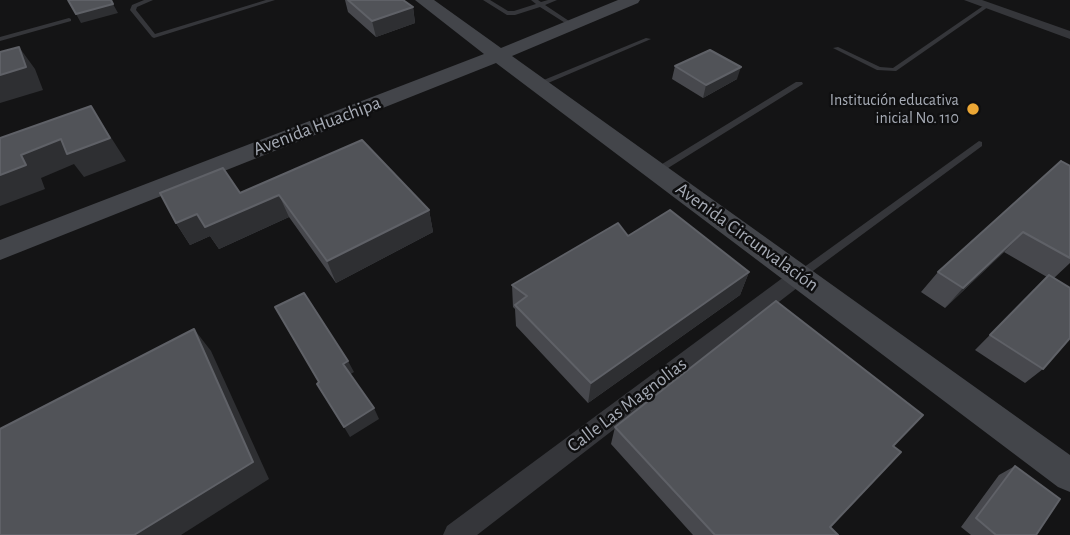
<!DOCTYPE html>
<meta charset="utf-8">
<style>
body{margin:0}
canvas{display:block;background:#141415}
</style>
<canvas width="1070" height="535"></canvas>
<script>
const g = document.querySelector('canvas').getContext('2d');
g.lineJoin = 'round';
const poly = rows => new Path2D(rows.map(r => 'M' + r).join(''));
function fillPath(path, color) { g.fillStyle = color; g.fill(path, 'evenodd'); }
function trace(path, color, width, dash) { g.strokeStyle = color; g.lineWidth = width; g.lineCap = dash ? 'butt' : 'round'; g.setLineDash(dash || []); g.stroke(path); }
function drawText(font, color, halo, rows, align = 'center') {
  g.font = font + ' "Alegreya Sans",sans-serif'; g.lineWidth = 5; g.setLineDash([]); g.textBaseline = 'middle'; g.strokeStyle = halo; g.fillStyle = color; for (const [text, x, y, turn = 0] of rows) {
    g.save(); g.translate(x, y); g.rotate((+turn || 0) * Math.PI / 180); g.textAlign = isNaN(turn) ? turn : align; if (halo) g.strokeText(text, 0, 0); g.fillText(text, 0, 0); g.restore();
  }
}
fillPath(poly([
 [144,0,153,0,137,7,136,10,155,34,266,0,275,0,154,38,152,37,130,10,132,5,144,0],
 [483,0,490,0,508,11,514,11,536,4,531,0,538,0,541,2,548,0,557,0,545,5,575,25,570,26,540,7,515,15,507,15,483,0],
 [986,4,989,6,988,7,896,71,877,70,833,48,838,47,880,67,893,68,986,4],
 [69,18,71,19,71,21,0,41,0,37,69,18],
 [646,38,651,39,541,86,535,86,534,84,646,38],
 [796,82,802,82,803,84,660,173,654,173,653,171,654,169,796,82],
 [979,141,982,142,982,146,802,279,796,279,794,276,796,273,979,141]
]), '#35363a');
fillPath(poly([
 [964,0,982,0,1070,31,1070,39,964,0],
 [799,268,806,271,809,276,806,281,477,535,443,535,447,526,792,271,799,268]
]), '#35363a');
fillPath(poly([
 [415,0,434,0,501,48,618,0,640,0,638,3,512,56,1070,455,1070,492,1058,487,496,63,0,260,0,240,484,54,415,0]
]), '#43454a');
fillPath(poly([
 [345,0,403,0,413,7,415,23,376,37,348,12],
 [675,66,737,79,703,98,672,79],
 [1070,166,1070,263,1054,278,1043,369,1025,383,975,350,1047,277,1004,252,945,308,921,292,938,272],
 [240,193,429,210,433,232,336,283,289,217,219,249,210,236,190,245,176,223],
 [628,236,749,272,740,295,588,403,516,326,515,309,513,307,512,285],
 [615,427,893,446,830,527,838,535,693,535,611,444],
 [1015,466,1036,535,971,535,961,527,999,475]
]), '#47484d');
fillPath(poly([
 [113,4,118,13,81,23,76,14],
 [413,7,415,23,376,37,372,21],
 [19,47,35,69,43,90,0,103,0,75],
 [741,67,737,79,703,98,706,85],
 [91,106,126,161,84,177,74,164,41,178,45,189,0,206,0,175,21,155],
 [279,195,289,217,219,249,210,236,190,245,176,223,197,214],
 [429,210,433,232,336,283,327,261],
 [1023,232,1004,252,945,308,963,288],
 [749,272,740,295,588,403,591,383],
 [194,329,211,351,269,479,181,535,134,535],
 [348,361,354,372,349,375,343,364],
 [374,408,379,419,350,437,344,427]
]), '#2e2f32');
const building = poly([
 [68,0,111,0,113,4,76,14,68,0],
 [348,0,403,0,413,7,372,21,348,0],
 [19,47,26,67,0,75,0,52,19,47],
 [710,50,741,67,706,85,675,66,710,50],
 [91,106,110,138,67,154,61,139,21,155,26,165,0,175,0,138,91,106],
 [362,140,429,210,327,261,279,195,205,227,197,214,176,223,160,193,223,168,240,193,362,140],
 [1061,161,1070,166,1070,258,1023,232,963,288,938,272,1061,161],
 [670,210,749,272,591,383,515,305,527,296,512,285,618,223,628,236,670,210],
 [1049,275,1070,288,1070,338,1043,369,990,335,1049,275],
 [304,293,348,361,343,364,374,408,344,427,317,384,319,382,275,307,304,293],
 [776,301,923,415,893,446,901,452,830,527,838,535,715,535,615,427,776,301],
 [194,329,253,462,134,535,0,535,0,429,194,329],
 [1015,466,1060,499,1036,535,996,535,976,518,1015,466]
]);
fillPath(building, '#515358');
trace(building, '#5f6167', 2);
for (const [x, y, r, color] of [
 [973,109,7,"#eca735"]
]) { const dot = new Path2D(); dot.arc(x, y, r, 0, 2 * Math.PI); g.fillStyle = color; g.fill(dot); trace(dot, '#0f0f10', 2.5); }
drawText('16px', '#a6abb5', '#0f0f10', [
 ["Institución educativa",959,100],
 ["inicial No. 110",959,118]
], 'right');
drawText('19px', '#a6abb5', '#0f0f10', [
 ["Avenida Huachipa",317,126,-21],
 ["Avenida Circunvalación",747,237,36],
 ["Calle Las Magnolias",627,405,-37]
]);
</script>
